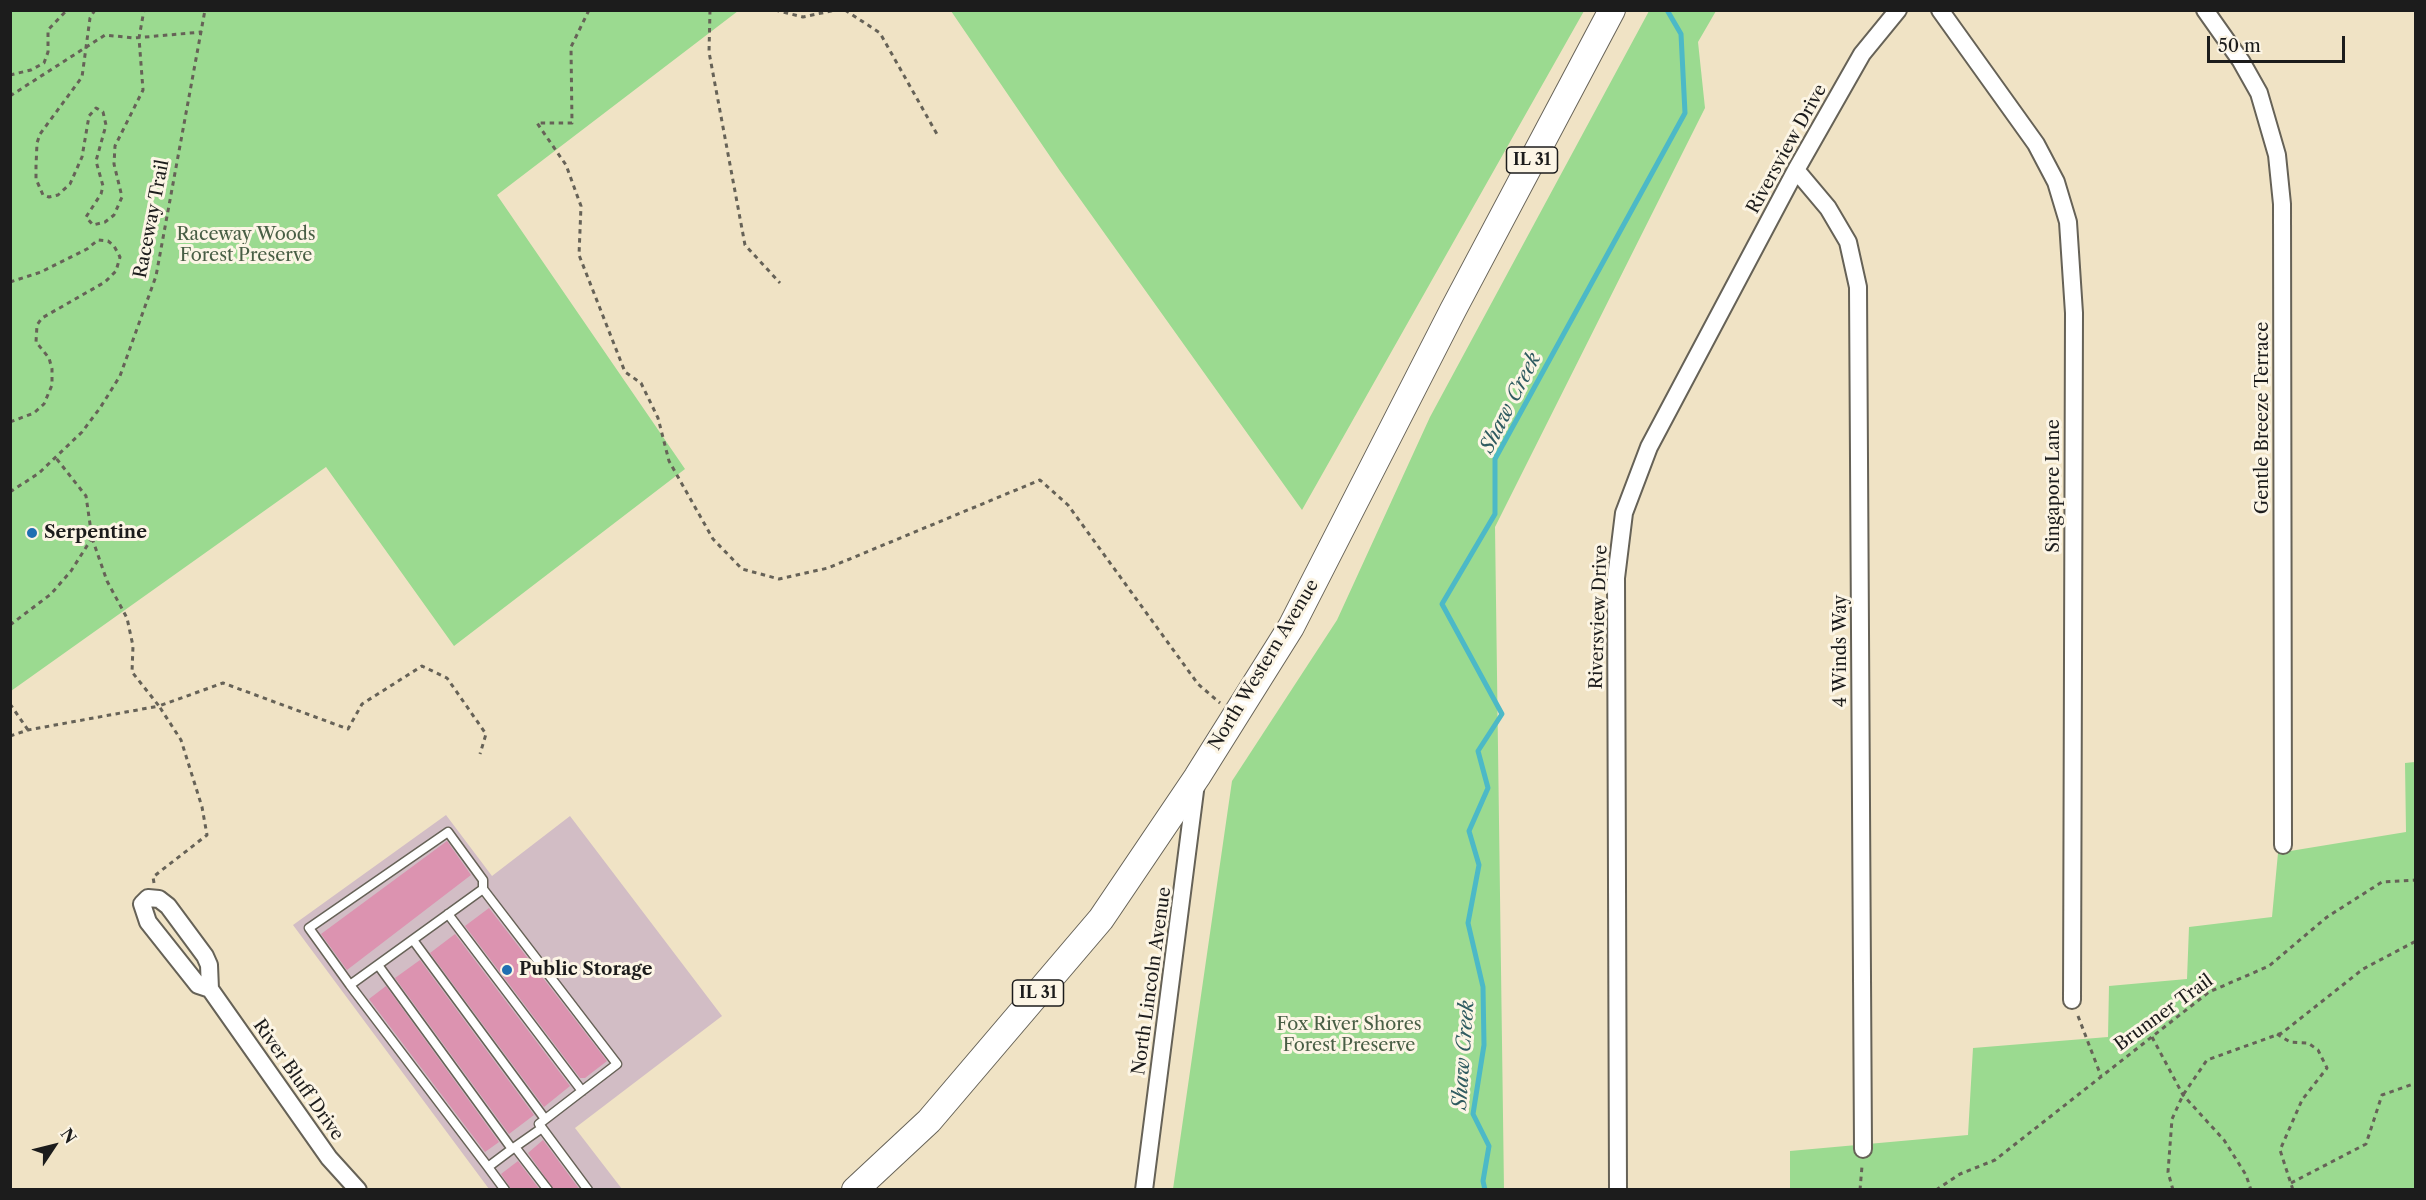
<!DOCTYPE html>
<style>
body{margin:0}
#map{position:relative;width:2426px;height:1200px;overflow:hidden;background:#f0e3c5;font-family:"Libre Caslon Text",serif}
canvas{display:block}
.frame{position:absolute;inset:0;border:12px solid #1c1c1c;pointer-events:none}
.north{position:absolute;left:24px;top:1116px;width:60px;height:60px;-webkit-text-stroke:4px #fcf5e5;paint-order:stroke;rotate:55deg;font-size:16px;font-weight:700;line-height:24px;text-align:center;color:#1c1c1c}
.north::after{content:'';display:block;margin:auto;width:21px;height:27px;background:#1c1c1c;clip-path:polygon(50% 0,100% 100%,50% 72%,0 100%)}
.scale{position:absolute;left:2207px;top:36px;width:138px;height:27px;box-sizing:border-box;border:3px solid #1c1c1c;border-top:0;padding-left:8px;font-size:18px;line-height:21px;white-space:nowrap;color:#1c1c1c;-webkit-text-stroke:4px #fcf5e5;paint-order:stroke}
</style>
<div id="map">
<canvas width="2426" height="1200"></canvas>
<div class="frame"></div>
<div class="north">N</div>
<div class="scale">50 m</div>
</div>
<script>
const g = document.querySelector('canvas').getContext('2d');
g.lineJoin = 'round';
function fillPath(path, color) { g.fillStyle = color; g.fill(path, 'evenodd'); }
const poly = rows => new Path2D(rows.map(r => 'M' + r).join(''));
function trace(path, color, width, dash) { g.strokeStyle = color; g.lineWidth = width; g.lineCap = dash ? 'butt' : 'round'; g.setLineDash(dash || []); g.stroke(path); }
function drawText(font, color, halo, rows, align = 'center') {
  g.font = font + ' "Libre Caslon Text",serif'; g.lineWidth = 6; g.setLineDash([]); g.textBaseline = 'middle'; g.strokeStyle = halo; g.fillStyle = color; for (const [text, x, y, turn = 0] of rows) {
    g.save(); g.translate(x, y); g.rotate((+turn || 0) * Math.PI / 180); g.textAlign = isNaN(turn) ? turn : align; if (halo) g.strokeText(text, 0, 0); g.fillText(text, 0, 0); g.restore();
  }
}
fillPath(poly([
 [446,815,492,876,570,816,722,1016,575,1128,622,1189,489,1189,293,925]
]), '#d2bdc5');
fillPath(poly([
 [11,10,738,11,497,195,685,469,454,646,326,467,11,691],
 [951,11,1584,11,1302,510,1060,171],
 [1649,11,1716,11,1698,42,1705,108,1495,527,1504,1189,1173,1189,1232,781,1337,620,1430,417],
 [2415,762,2415,1189,1790,1190,1790,1151,1968,1135,1973,1048,2108,1037,2109,986,2187,979,2189,927,2272,917,2278,853,2406,832,2405,763]
]), '#9bda90');
trace(poly([
 [1485,1190,1483,1181,1489,1146,1473,1114,1484,1045,1483,987,1468,923,1479,865,1469,831,1488,788,1478,751,1502,714,1442,604,1495,514,1495,459,1685,113,1681,34,1667,10]
]), '#4cb9c7', 5);
fillPath(poly([
 [447,841,471,875,347,970,321,934],
 [489,908,607,1061,585,1078,580,1078,465,926],
 [455,934,570,1086,544,1107,430,953],
 [420,960,534,1115,509,1134,395,978],
 [386,986,499,1142,485,1152,369,999],
 [543,1140,580,1190,554,1190,528,1153],
 [518,1161,540,1190,511,1189,501,1174]
]), '#dc93b0');
const service = poly([
 [483,889,350,985,309,928,448,832,483,880,483,889,617,1064,539,1124,588,1190],
 [448,914,582,1091],
 [413,940,545,1119],
 [378,965,512,1149,542,1128],
 [350,985,488,1167,512,1149],
 [515,1147,548,1190],
 [488,1167,505,1190]
]);
const minor = poly([
 [1940,10,2036,144,2056,182,2068,222,2074,313,2072,1000],
 [2205,10,2241,61,2259,93,2277,155,2282,204,2283,845],
 [1796,170,1828,208,1848,242,1858,287,1863,1149],
 [210,989,198,985,148,922,142,904,148,898,159,899,168,906,205,956,209,965,210,989,329,1158,358,1190],
 [1144,1190,1196,783],
 [1618,1190,1616,578,1624,513,1649,447,1796,170,1862,54,1898,10]
]);
const primary = poly([
 [855,1190,929,1121,1101,919,1197,777,1291,627,1453,310,1612,10]
]);
trace(service, '#666257', 11);
trace(minor, '#666257', 20);
trace(primary, '#666257', 28);
trace(poly([
 [95,10,90,18,82,77,40,134,37,143,36,166,36,179,43,195,49,197,58,195,70,184,82,157,89,116,96,108,103,112,106,125,96,161,103,186,101,194,86,217,93,225,105,222,114,215,122,197,114,164,115,146,143,90,139,38,144,10],
 [589,10,571,47,572,123,537,123,566,165,581,206,579,255,625,372,641,383,658,418,669,461,713,539,742,569,779,579,828,568,1040,480,1068,505,1198,684,1220,703],
 [710,10,709,52,745,245,780,283],
 [775,10,803,17,836,10],
 [845,10,880,33,938,136],
 [10,75,31,70,44,63,48,52,48,30,67,10],
 [10,96,105,35,134,38,202,32],
 [10,282,41,272,87,249,98,240,108,241,114,246,120,257,116,271,105,282,42,318,37,325,36,342,49,358,52,369,52,385,44,404,34,413,10,422],
 [10,492,39,473,82,432,100,408,120,376,156,276,205,10],
 [10,625,51,594,71,571,92,538],
 [10,704,28,730],
 [10,736,28,730,159,706,132,672,133,646,127,618,107,581,92,538,86,496,56,458],
 [154,883,153,877,207,835,202,807,181,740,159,706,223,683,348,729,362,704,422,666,447,678,486,734,480,754],
 [2078,1016,2101,1076],
 [2277,1034,2290,1042,2308,1043,2318,1050,2327,1068,2302,1100,2280,1150,2293,1190],
 [2152,1037,2183,1095,2224,1140,2246,1175,2251,1190],
 [2291,1183,2366,1144,2382,1095,2416,1083],
 [1860,1190,1862,1166],
 [1936,1190,1960,1174,1995,1160,2209,992,2269,966,2327,917,2382,882,2416,880],
 [2173,1190,2168,1172,2172,1119,2183,1095,2207,1060,2282,1033,2363,969,2416,941]
]), '#666257', 3, [4.5, 4.5]);
trace(service, '#fff', 8);
trace(minor, '#fff', 16);
trace(primary, '#fff', 26);
for (const [x, y, r, color] of [
 [32,533,6,"#1f6fb2"],
 [507,970,6,"#1f6fb2"]
]) { const dot = new Path2D(); dot.arc(x, y, r, 0, 2 * Math.PI); g.fillStyle = color; g.fill(dot); trace(dot, '#fcf5e5', 2); }
for (const [x, y, w] of [
 [1532,160,51],
 [1038,993,51]
]) { const box = new Path2D(); box.roundRect(x - w / 2, y - 13, w, 26, 4.5); g.fillStyle = '#fcf5e5'; g.fill(box); trace(box, '#1c1c1c', 1.5); }
drawText('bold 16px', '#1c1c1c', null, [
 ["IL 31",1532,160],
 ["IL 31",1038,993]
]);
drawText('18px', '#1c1c1c', '#fcf5e5', [
 ["Riversview Drive",1787,149,-61],
 ["Raceway Trail",152,219,-79],
 ["Gentle Breeze Terrace",2263,418,-90],
 ["Singapore Lane",2054,486,-90],
 ["Riversview Drive",1599,617,-88],
 ["4 Winds Way",1841,651,-90],
 ["North Western Avenue",1264,665,-59],
 ["North Lincoln Avenue",1152,981,-82],
 ["Brunner Trail",2164,1013,-36],
 ["River Bluff Drive",298,1080,55]
]);
drawText('18px', '#485e45', '#fcf5e5', [
 ["Raceway Woods",246,235],
 ["Forest Preserve",246,256],
 ["Fox River Shores",1349,1025],
 ["Forest Preserve",1349,1046]
]);
drawText('bold 18px', '#1c1c1c', '#fcf5e5', [
 ["Serpentine",44,533],
 ["Public Storage",519,970]
], 'left');
drawText('italic 20px', '#2f5b60', '#fcf5e5', [
 ["Shaw Creek",1511,403,-63],
 ["Shaw Creek",1464,1055,-86]
]);
</script>
